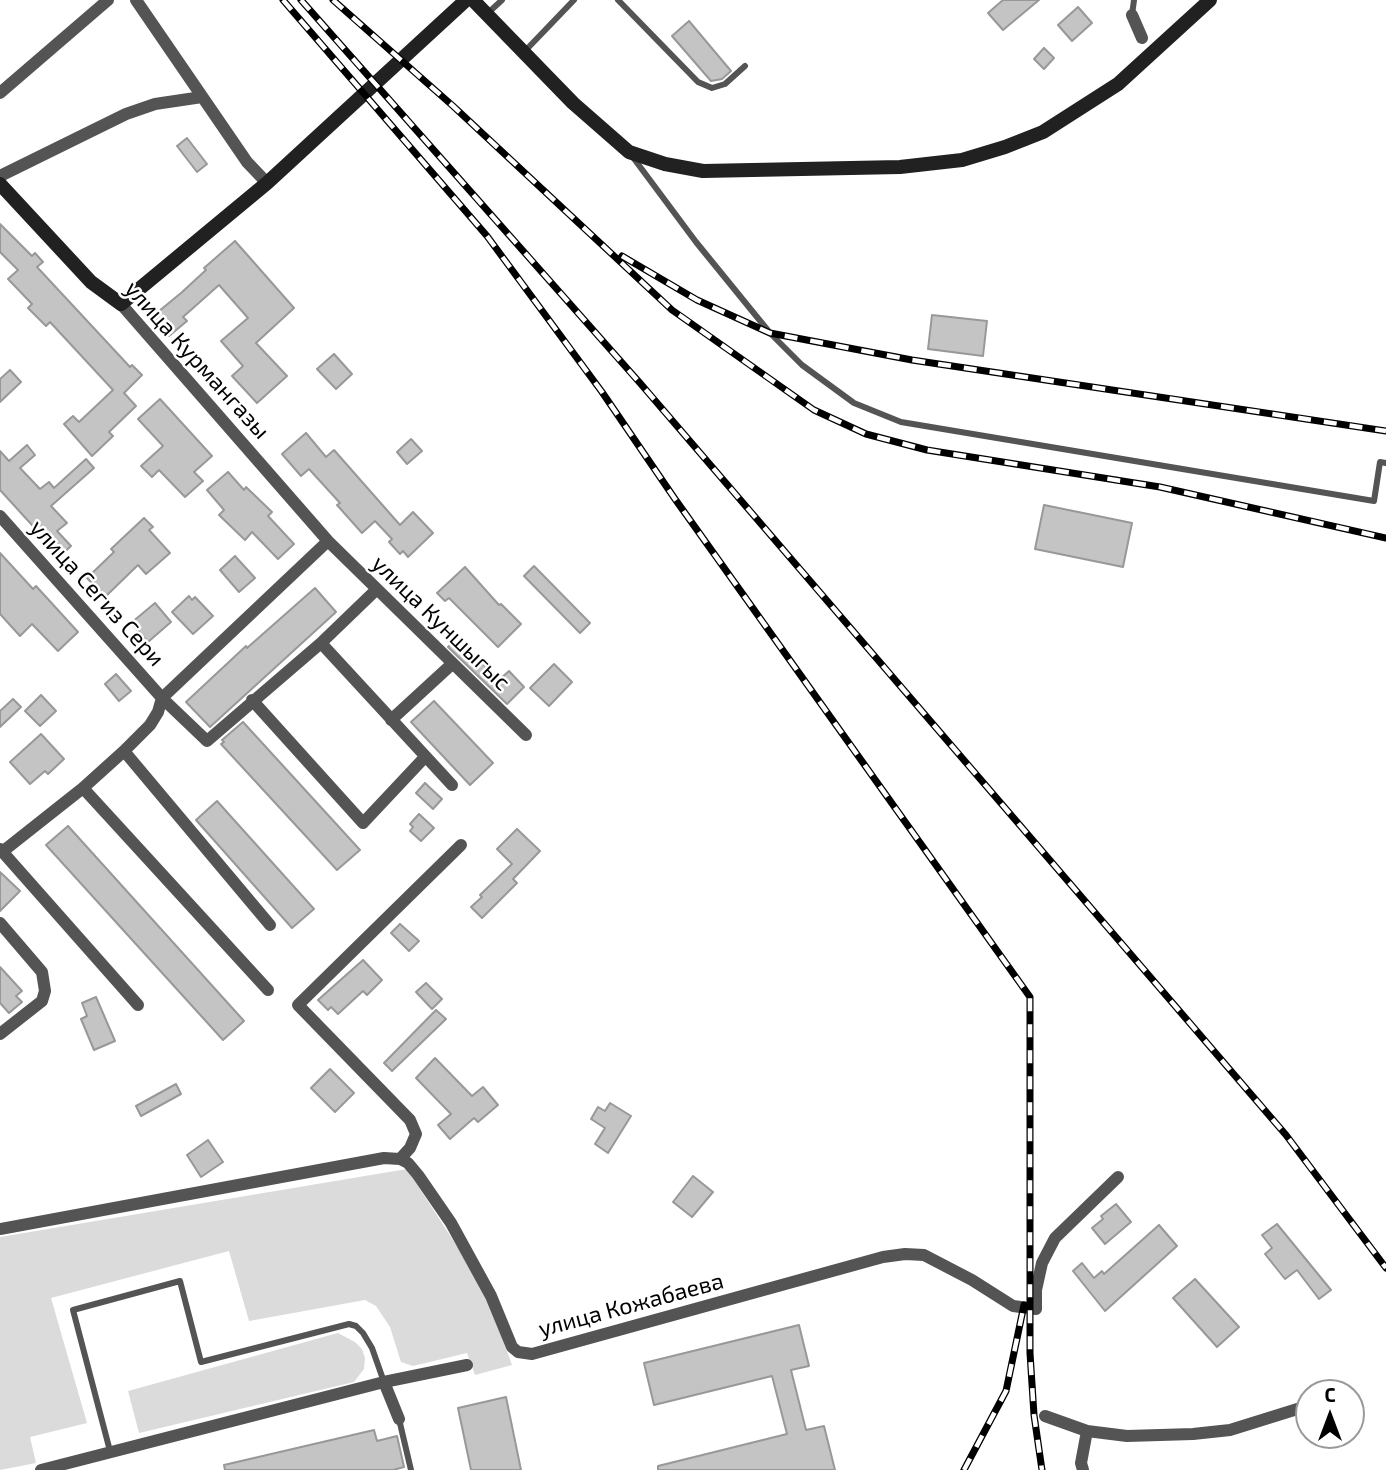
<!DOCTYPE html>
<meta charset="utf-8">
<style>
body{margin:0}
#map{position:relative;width:1386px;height:1470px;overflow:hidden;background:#fff;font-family:"Exo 2",sans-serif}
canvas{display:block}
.north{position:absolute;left:1295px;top:1379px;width:70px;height:70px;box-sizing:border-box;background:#fff;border:2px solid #999;border-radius:50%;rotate:0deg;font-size:19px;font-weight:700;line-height:28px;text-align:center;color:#000}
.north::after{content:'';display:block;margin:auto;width:24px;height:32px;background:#000;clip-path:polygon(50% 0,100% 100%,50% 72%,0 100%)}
</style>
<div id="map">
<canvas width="1386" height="1470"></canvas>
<div class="north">С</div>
</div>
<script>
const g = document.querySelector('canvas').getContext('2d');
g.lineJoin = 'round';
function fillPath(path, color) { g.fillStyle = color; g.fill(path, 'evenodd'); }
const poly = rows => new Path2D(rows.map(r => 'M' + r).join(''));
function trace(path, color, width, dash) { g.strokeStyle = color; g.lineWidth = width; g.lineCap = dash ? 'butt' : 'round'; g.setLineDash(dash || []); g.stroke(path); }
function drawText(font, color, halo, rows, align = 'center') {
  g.font = font + ' "Exo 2",sans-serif'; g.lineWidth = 5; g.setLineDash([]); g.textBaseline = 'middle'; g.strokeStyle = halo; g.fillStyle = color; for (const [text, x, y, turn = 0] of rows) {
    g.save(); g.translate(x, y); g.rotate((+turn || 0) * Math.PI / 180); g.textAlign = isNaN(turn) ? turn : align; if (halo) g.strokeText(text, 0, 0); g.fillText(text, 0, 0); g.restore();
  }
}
fillPath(poly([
 [407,1169,484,1288,512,1365,475,1375,467,1353,413,1366,401,1362,390,1327,376,1306,365,1300,249,1321,229,1251,51,1298,87,1423,30,1437,36,1463,0,1470,0,1237],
 [338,1333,355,1342,362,1349,365,1358,364,1369,354,1382,139,1433,128,1391]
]), '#dbdbdb');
const building = poly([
 [1003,0,1039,0,1003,30,988,13,1003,0],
 [1078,7,1092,23,1072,41,1058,25,1078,7],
 [689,21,731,71,722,79,711,81,672,36,689,21],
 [1044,48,1054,58,1044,69,1034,59,1044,48],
 [187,138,207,164,197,172,177,146,187,138],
 [0,224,32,256,35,253,43,262,37,267,130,367,132,365,142,375,124,393,136,406,109,432,113,436,92,456,64,424,73,416,79,422,113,390,50,322,46,326,28,308,32,304,8,279,18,270,0,252,0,224],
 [235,241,294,308,256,343,287,376,257,403,232,376,243,366,221,341,248,318,219,285,183,317,187,321,169,336,153,316,181,293,206,270,204,268,235,241],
 [932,315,987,321,983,356,928,349,932,315],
 [334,354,352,374,336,389,317,369,334,354],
 [10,370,21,382,0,402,0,379,10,370],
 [160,399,212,456,194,472,203,481,185,497,159,470,152,477,141,466,163,446,138,419,160,399],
 [306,433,326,457,334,450,400,525,413,512,433,533,408,557,403,551,400,554,389,542,392,539,375,521,362,533,337,505,340,503,309,469,301,476,282,454,306,433],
 [411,439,422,451,407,464,397,452,411,439],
 [27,445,35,455,20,468,40,489,49,482,54,488,86,459,94,468,51,506,67,523,57,531,71,546,58,558,50,550,52,547,0,490,0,451,9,461,27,445],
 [228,472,244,490,246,487,272,512,268,516,294,544,278,559,252,532,245,540,219,515,224,510,207,490,228,472],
 [1044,505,1132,523,1123,567,1035,549,1044,505],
 [144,518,153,527,149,530,170,553,146,574,138,565,105,597,87,578,114,552,111,549,144,518],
 [0,553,33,589,36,586,78,632,58,651,32,624,20,636,0,614,0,553],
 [235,556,255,578,239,592,220,570,235,556],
 [534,566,590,623,580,633,524,576,534,566],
 [465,567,499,605,501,604,521,624,498,647,449,598,445,601,437,593,465,567],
 [315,588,336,612,210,727,186,702,246,646,247,648,315,588],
 [189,596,192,600,195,597,213,616,193,634,172,612,189,596],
 [155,603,171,622,148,642,131,623,155,603],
 [457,638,499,680,509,671,524,687,507,704,448,647,457,638],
 [554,664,572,682,549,706,530,688,554,664],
 [116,674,131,691,119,701,105,684,116,674],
 [41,695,56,711,40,726,25,711,41,695],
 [13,699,21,707,0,727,0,711,13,699],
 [434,701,493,763,470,785,411,722,434,701],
 [243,722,360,850,337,870,221,744,224,742,222,740,243,722],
 [41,734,64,759,48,774,45,771,30,784,10,762,41,734],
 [425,783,442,799,433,809,416,793,425,783],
 [217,801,314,909,292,928,196,820,217,801],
 [419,814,434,828,421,841,410,831,413,827,410,824,419,814],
 [68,826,244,1021,223,1040,46,845,68,826],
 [517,829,540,851,513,879,517,883,482,918,471,907,482,897,480,895,512,864,497,849,517,829],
 [0,872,20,891,0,911,0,872],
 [400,924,419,941,409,951,391,933,400,924],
 [363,960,382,980,367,995,363,991,338,1014,331,1007,328,1010,318,1000,363,960],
 [0,967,22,991,16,996,22,1002,9,1013,0,1003,0,967],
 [426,983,442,999,432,1009,416,992,426,983],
 [96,997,115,1041,94,1050,81,1019,87,1016,82,1003,96,997],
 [436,1010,446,1019,392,1071,384,1063,436,1010],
 [435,1058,472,1096,483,1087,498,1105,478,1122,474,1118,450,1139,438,1125,451,1114,416,1078,435,1058],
 [330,1069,354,1093,335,1112,311,1088,330,1069],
 [176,1084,181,1094,141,1116,136,1106,176,1084],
 [610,1103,631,1116,608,1153,595,1144,605,1128,591,1119,598,1107,605,1111,610,1103],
 [208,1140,223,1162,201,1177,187,1155,208,1140],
 [693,1176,713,1192,692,1217,673,1202,693,1176],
 [1116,1204,1131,1222,1105,1244,1092,1228,1103,1219,1101,1216,1116,1204],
 [1277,1224,1331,1290,1319,1299,1297,1270,1285,1279,1265,1254,1272,1248,1262,1235,1277,1224],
 [1159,1225,1177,1246,1105,1311,1073,1271,1082,1263,1094,1278,1102,1271,1104,1274,1159,1225],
 [1195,1279,1239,1327,1217,1347,1173,1298,1195,1279],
 [799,1325,809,1366,791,1370,806,1430,824,1426,835,1470,658,1470,658,1466,787,1434,772,1376,654,1405,644,1363,799,1325],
 [506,1397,521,1470,471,1470,458,1408,506,1397],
 [374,1430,377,1441,397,1436,404,1467,393,1470,225,1470,224,1465,374,1430]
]);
fillPath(building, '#c4c4c4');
trace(building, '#989898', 2);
trace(poly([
 [618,0,698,82,712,88,725,84,745,66],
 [488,13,502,0],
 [1132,15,1134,0],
 [525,51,574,0],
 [632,156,696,242,770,333,802,365,854,403,901,422,1374,501,1380,462,1386,463],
 [399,1419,411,1470],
 [110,1451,73,1310,180,1281,201,1362,349,1324,356,1326,363,1333,372,1348,384,1382]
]), '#545454', 6);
trace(poly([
 [136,0,247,162,267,183],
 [1132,15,1142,38],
 [0,93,108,0],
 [0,176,126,114,155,104,202,97],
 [121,304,328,541,526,735],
 [0,516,162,698,207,741,321,643,376,590],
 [321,643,452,785],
 [252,700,363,823,425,757],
 [391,720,452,664],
 [124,751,270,925],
 [83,788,268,990],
 [0,849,138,1005],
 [2,852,83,788,124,751,150,725,158,712,162,698,328,541],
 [0,923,42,972,45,991,42,1001,0,1034],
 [400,1159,410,1148,416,1134,410,1120,298,1005,461,845],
 [0,1229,384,1158,400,1159,408,1163,418,1175,451,1223,491,1296,512,1347,518,1352,532,1354,883,1257,905,1254,924,1255,972,1280,1013,1306,1036,1309,1036,1290,1042,1263,1055,1238,1118,1177],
 [384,1382,399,1419],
 [1045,1416,1087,1431,1127,1436,1193,1434,1230,1430,1307,1406],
 [41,1470,384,1382,467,1365],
 [1083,1470,1081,1463,1087,1431]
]), '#545454', 12);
trace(poly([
 [473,0,573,103,629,152,665,164,703,171,900,167,962,160,1005,147,1043,132,1118,84,1210,0],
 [0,184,91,282,121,304,267,183,466,0]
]), '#212121', 14);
const rail = poly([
 [283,0,487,236,602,392,675,499,1030,997,1030,1353,1034,1415,1042,1470],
 [301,0,640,383,1286,1135,1386,1268],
 [333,0,453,106,672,310,814,410,866,434,927,450,1160,487,1386,538],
 [622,256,697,300,770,333,912,360,1386,431],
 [964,1470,1006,1391,1024,1305]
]);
trace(rail, '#000', 7);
trace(rail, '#fff', 4.5, [13]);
drawText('23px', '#000', '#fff', [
 ["улица Курмангазы",197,360,48],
 ["улица Сегиз Сери",97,593,48],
 ["улица Куншыгыс",441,623,44],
 ["улица Кожабаева",631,1305,-15]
]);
</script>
